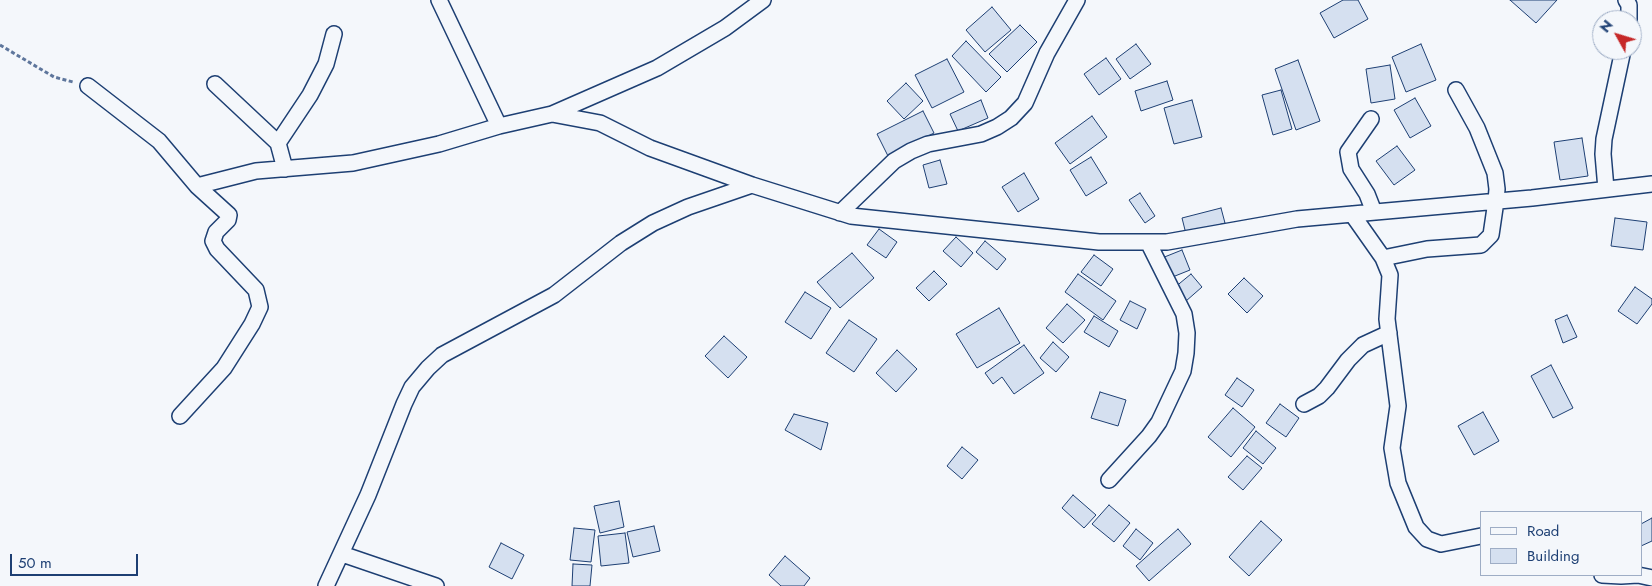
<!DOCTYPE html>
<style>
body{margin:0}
#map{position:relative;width:1652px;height:586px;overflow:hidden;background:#f4f7fb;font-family:Jost,sans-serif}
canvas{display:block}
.legend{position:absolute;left:1480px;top:511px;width:162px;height:65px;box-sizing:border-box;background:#f4f7fb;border:1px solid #9eadc5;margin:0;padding:6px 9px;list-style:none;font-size:15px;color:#1d3f73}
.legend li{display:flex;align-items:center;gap:10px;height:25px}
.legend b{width:25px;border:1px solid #9eadc5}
.north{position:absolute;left:1592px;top:10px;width:50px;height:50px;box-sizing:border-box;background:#f4f7fb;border:1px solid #9eadc5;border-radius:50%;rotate:309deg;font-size:14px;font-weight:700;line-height:20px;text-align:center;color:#1d3f73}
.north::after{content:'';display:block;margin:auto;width:18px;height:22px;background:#c62828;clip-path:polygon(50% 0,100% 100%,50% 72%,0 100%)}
.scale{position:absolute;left:10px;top:554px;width:128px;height:22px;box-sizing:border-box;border:2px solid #1d3f73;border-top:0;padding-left:6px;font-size:15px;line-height:18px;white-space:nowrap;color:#1d3f73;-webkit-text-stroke:4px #f4f7fb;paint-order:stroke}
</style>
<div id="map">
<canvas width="1652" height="586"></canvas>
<ul class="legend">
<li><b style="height:6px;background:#f4f7fb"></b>Road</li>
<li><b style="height:14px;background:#d5e0f0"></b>Building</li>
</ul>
<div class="north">N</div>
<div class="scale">50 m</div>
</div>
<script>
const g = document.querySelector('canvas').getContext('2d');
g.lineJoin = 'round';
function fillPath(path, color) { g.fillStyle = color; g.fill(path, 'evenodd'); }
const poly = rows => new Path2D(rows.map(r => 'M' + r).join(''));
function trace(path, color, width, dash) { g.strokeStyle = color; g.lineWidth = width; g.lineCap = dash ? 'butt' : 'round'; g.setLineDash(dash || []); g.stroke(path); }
const building = poly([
 [1343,0,1358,0,1368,19,1334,38,1320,13,1343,0],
 [1510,0,1557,0,1536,23,1510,0],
 [992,7,1011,30,985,52,966,30,992,7],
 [1020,25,1037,42,1007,72,989,54,1020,25],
 [966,41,1001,77,986,92,952,56,966,41],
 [1136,44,1151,64,1130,79,1116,59,1136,44],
 [1421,44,1436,80,1406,92,1392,57,1421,44],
 [1106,58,1121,79,1099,95,1084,74,1106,58],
 [947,59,964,92,932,108,915,75,947,59],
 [1298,60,1320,121,1296,130,1275,69,1298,60],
 [1390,65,1395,99,1371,103,1366,69,1390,65],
 [1167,81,1173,100,1141,111,1135,91,1167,81],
 [906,83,923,101,904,119,887,101,906,83],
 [1281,90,1292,129,1273,135,1262,95,1281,90],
 [1415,98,1431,126,1410,138,1394,110,1415,98],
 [981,100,988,118,958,131,950,114,981,100],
 [1192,100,1202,137,1174,144,1164,108,1192,100],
 [923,111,934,133,888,156,877,134,923,111],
 [1092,116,1107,137,1070,164,1055,143,1092,116],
 [1582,138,1588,176,1560,180,1554,142,1582,138],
 [1397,146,1415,170,1394,185,1376,161,1397,146],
 [1091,157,1107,183,1086,196,1070,170,1091,157],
 [940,160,947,184,929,188,923,165,940,160],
 [1024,173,1039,199,1018,212,1002,187,1024,173],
 [1140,193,1155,216,1145,223,1129,200,1140,193],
 [1221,208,1225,223,1186,234,1182,218,1221,208],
 [1615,218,1647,222,1643,250,1611,246,1615,218],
 [879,229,897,242,886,258,867,245,879,229],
 [956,237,973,253,961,267,943,251,956,237],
 [985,241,1006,259,997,270,976,252,985,241],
 [1182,250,1190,270,1170,278,1162,258,1182,250],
 [852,253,874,278,840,308,817,282,852,253],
 [1094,255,1113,269,1101,286,1081,272,1094,255],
 [934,271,947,284,929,301,916,288,934,271],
 [1078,274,1116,301,1103,320,1065,292,1078,274],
 [1191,274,1202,287,1186,301,1174,288,1191,274],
 [1244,278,1263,296,1247,313,1228,294,1244,278],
 [1635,287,1652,299,1652,304,1637,324,1618,311,1635,287],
 [805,292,831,308,811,339,785,322,805,292],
 [1130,301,1146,309,1137,329,1120,320,1130,301],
 [1067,304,1085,320,1063,343,1046,328,1067,304],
 [999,308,1020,343,977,368,956,334,999,308],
 [1567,315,1577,337,1563,343,1555,320,1567,315],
 [1094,316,1118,331,1109,347,1084,332,1094,316],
 [849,320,877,339,854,372,826,353,849,320],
 [724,336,747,357,728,378,705,356,724,336],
 [1053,342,1069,357,1056,372,1040,358,1053,342],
 [1024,345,1044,373,1014,394,1002,377,993,384,985,373,1024,345],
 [897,350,917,369,896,392,876,373,897,350],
 [1551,365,1573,408,1553,418,1531,376,1551,365],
 [1237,378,1254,390,1242,407,1225,395,1237,378],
 [1100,392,1126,400,1118,426,1091,418,1100,392],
 [1280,404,1299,418,1286,437,1266,423,1280,404],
 [1233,408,1255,427,1231,457,1208,437,1233,408],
 [1483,412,1499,441,1474,455,1458,426,1483,412],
 [794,414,828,423,821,450,785,430,794,414],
 [1256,431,1276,448,1263,464,1243,448,1256,431],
 [962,447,978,460,962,479,947,466,962,447],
 [1247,456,1262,468,1243,490,1228,477,1247,456],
 [1073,495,1096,515,1084,528,1062,508,1073,495],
 [619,501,624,527,600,533,594,506,619,501],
 [1109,505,1130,523,1114,542,1092,524,1109,505],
 [1652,518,1652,541,1641,546,1641,524,1652,518],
 [1261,521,1282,540,1249,576,1229,557,1261,521],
 [654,526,660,551,633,557,627,532,654,526],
 [574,528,595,530,591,562,570,560,574,528],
 [1136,529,1153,543,1140,560,1123,546,1136,529],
 [1178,529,1191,544,1149,581,1136,566,1178,529],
 [625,533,629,563,601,566,598,536,625,533],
 [501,543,524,555,512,579,489,567,501,543],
 [785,556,810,578,804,586,781,586,769,575,785,556],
 [573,564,592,565,590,586,572,586,573,564]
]);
fillPath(building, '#d5e0f0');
trace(building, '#1d3f73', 1);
const minor = poly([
 [439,0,499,126,552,114,600,123,650,148,752,185,851,216,1099,242,1167,242,1297,219,1532,198,1652,184],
 [1626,0,1629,5,1629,20],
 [215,84,278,143],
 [88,86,159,141,197,186,229,215,228,220,216,232,213,241,217,249,256,290,260,307,252,324,224,368,180,416],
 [552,114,657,68,725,28,763,0],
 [1371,119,1348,152,1351,169,1367,194,1374,212],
 [285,169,278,143,310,95,326,64,334,34],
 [197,186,256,171,353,163,439,144,499,126],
 [1606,189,1603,154,1604,139,1623,50],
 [840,213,894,161,911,151,928,144,981,134,997,127,1011,118,1025,103,1047,53,1077,0],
 [1352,214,1383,258,1390,275,1387,319,1398,406,1392,448,1398,483,1416,527,1427,539,1441,544,1481,536],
 [1383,258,1427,249,1481,245,1491,235,1496,201,1497,189,1495,173,1477,128,1456,90],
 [1304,404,1319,396,1327,388,1348,360,1363,345,1389,333],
 [1109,480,1149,436,1159,422,1183,371,1186,353,1187,333,1184,314,1148,242],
 [342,554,436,586],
 [1602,575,1621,576,1638,575,1652,578],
 [326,586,368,495,404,404,412,387,428,368,442,355,554,295,621,243,653,223,688,207,752,185]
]);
trace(minor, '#1d3f73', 18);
trace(poly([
 [0,45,54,77,73,82]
]), '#5e769c', 3, [4, 2.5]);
trace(minor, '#f4f7fb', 15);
</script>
